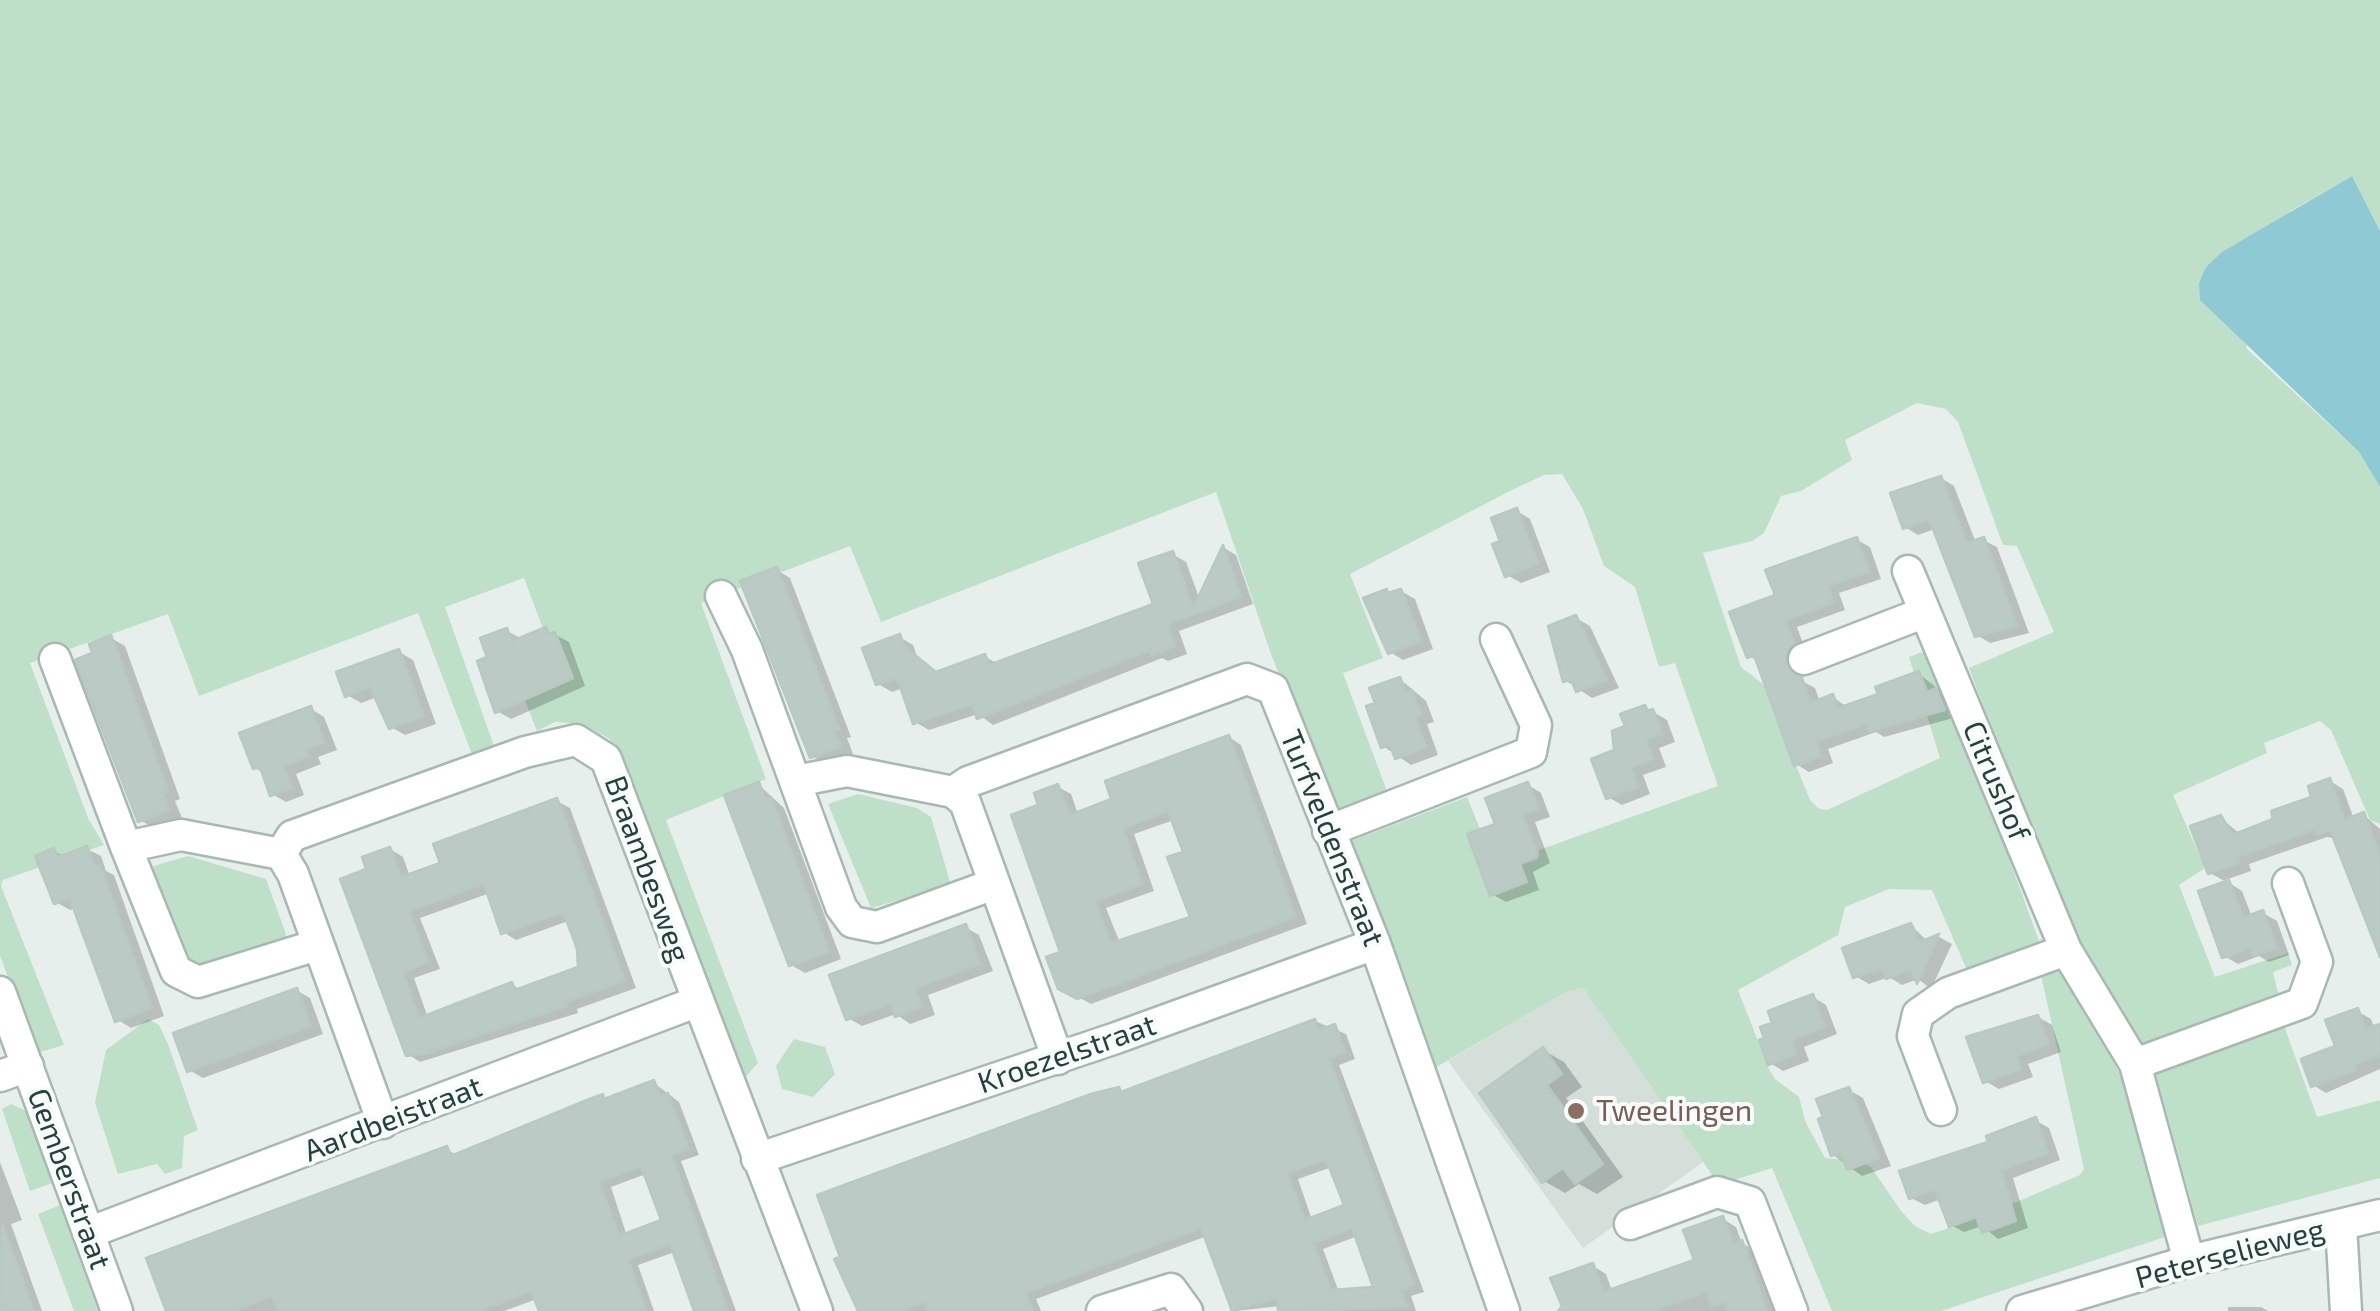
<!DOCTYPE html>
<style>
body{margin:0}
canvas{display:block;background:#e6efeb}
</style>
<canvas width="2380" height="1311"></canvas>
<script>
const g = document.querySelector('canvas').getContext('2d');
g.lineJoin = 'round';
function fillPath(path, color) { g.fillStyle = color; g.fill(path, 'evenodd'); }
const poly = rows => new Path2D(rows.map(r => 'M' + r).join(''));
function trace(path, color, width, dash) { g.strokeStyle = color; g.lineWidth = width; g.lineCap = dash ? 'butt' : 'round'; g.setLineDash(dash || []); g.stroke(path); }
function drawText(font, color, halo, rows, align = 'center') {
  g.font = font + ' "Exo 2",sans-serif'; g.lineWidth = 8; g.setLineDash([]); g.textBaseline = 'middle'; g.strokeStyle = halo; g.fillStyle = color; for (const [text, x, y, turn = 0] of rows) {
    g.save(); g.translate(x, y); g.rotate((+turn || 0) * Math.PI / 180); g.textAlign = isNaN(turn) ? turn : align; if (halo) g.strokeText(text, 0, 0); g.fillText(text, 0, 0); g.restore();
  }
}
fillPath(poly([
 [1583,988,1703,1162,1583,1248,1448,1061,1566,992]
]), '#d4dfda');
fillPath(poly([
 [0,0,2380,0,2380,231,2352,176,2289,212,2246,348,2359,452,2380,487,2380,824,2370,820,2331,730,2320,721,2264,743,2267,753,2173,795,2205,868,2179,885,2215,977,2288,953,2292,965,2273,972,2278,993,2139,1046,2063,918,1969,668,2054,632,2017,546,2003,545,1958,422,1946,409,1917,403,1845,440,1852,460,1801,491,1781,496,1764,533,1752,541,1703,553,1741,667,1763,684,1810,800,1819,809,1827,810,1940,758,1909,657,1933,648,2039,941,1967,970,1932,890,1889,889,1845,907,1838,935,1738,990,1769,1069,1775,1079,1799,1097,1805,1121,1825,1158,1860,1161,1871,1167,1901,1211,1915,1226,1931,1234,1981,1217,2080,1175,2084,1169,2040,971,2055,964,2124,1080,2168,1236,1941,1311,1832,1311,1772,1168,1719,1185,1583,988,1566,992,1433,1069,1346,843,1467,797,1498,873,1538,859,1539,850,1718,786,1675,663,1659,667,1635,587,1604,566,1583,509,1562,474,1544,475,1512,490,1350,574,1383,658,1343,673,1389,797,1335,815,1271,654,1216,492,881,622,850,546,701,603,766,779,666,820,758,1063,742,1081,610,739,582,724,555,722,537,731,517,680,556,664,524,578,445,607,495,749,473,757,418,613,199,696,168,614,30,663,88,818,104,845,3,880,1,886,64,1045,37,1053,0,956],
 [858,794,917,808,931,817,951,885,871,908,828,804],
 [188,856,266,879,286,934,283,943,200,969,184,962,147,868],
 [148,1019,159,1025,168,1044,198,1130,184,1136,182,1168,165,1174,157,1164,118,1174,95,1103,106,1050],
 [2283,1023,2317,1117,2380,1100,2380,1178,2198,1226,2155,1070],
 [794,1039,825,1047,835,1074,813,1097,782,1089,776,1066],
 [11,1104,26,1111,53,1183,30,1191,2,1109],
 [60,1205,98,1311,74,1311,38,1214]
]), '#bfe0c8');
fillPath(poly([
 [2352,176,2380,231,2380,487,2359,452,2200,300,2199,283,2206,267,2222,252]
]), '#8ec9d4');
fillPath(poly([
 [1941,478,1954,486,1976,543,1983,540,1997,547,2029,633,1990,643,1977,635,1935,529,1918,535,1905,527],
 [1517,511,1530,519,1550,572,1521,583,1507,575,1504,543],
 [1857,540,1870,547,1881,579,1839,593,1845,610,1797,627,1806,651,1798,666,1804,682,1815,688,1820,702,1833,697,1847,707,1919,674,1950,698,1957,717,1884,737,1876,732,1828,749,1833,763,1809,772,1796,764,1759,662,1749,656,1778,596],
 [1224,548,1236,555,1253,604,1179,631,1187,654,1168,661,1162,658,993,725,978,714,929,730,915,722,903,688,892,692,878,684,899,637,913,645,917,656,938,673,984,656,998,664,1157,605,1172,554,1186,562,1200,600],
 [777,570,790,578,851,737,847,738,853,754,826,764,812,756],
 [1401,591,1415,599,1433,649,1403,660,1390,652],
 [1576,618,1590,626,1619,688,1592,698,1565,680],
 [546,630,569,642,585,686,511,719,497,711,491,658,507,631,522,639],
 [111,638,125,646,180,799,175,801,182,818,154,828,140,820,96,655],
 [399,652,413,660,436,724,405,735,391,727,377,697,361,703,347,695],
 [1400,679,1426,701,1434,722,1427,724,1438,755,1411,765,1383,746,1378,704],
 [1645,707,1667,720,1675,742,1659,748,1666,767,1643,775,1650,794,1622,805,1608,797,1617,752],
 [311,709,324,717,337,750,318,757,321,764,296,774,304,795,286,802,272,794,265,774,255,768],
 [1229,737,1241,745,1307,924,1091,1004,1060,987,1064,953,1042,806,1058,787,1071,794,1078,814,1114,801],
 [1174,820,1186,853,1193,919,1120,943,1106,908,1154,891,1134,834],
 [2330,781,2343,789,2354,819,2364,815,2380,829,2380,928,2338,839,2327,837,2249,864,2251,871,2225,880,2242,891,2252,917,2263,913,2277,921,2289,955,2269,962,2259,956,2238,964,2224,956,2228,883,2210,873,2221,818,2240,834,2314,798],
 [759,785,784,808,841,959,805,973,791,965],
 [1528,785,1541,793,1550,817,1535,822,1550,863,1533,872,1539,890,1506,902,1492,894],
 [557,801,570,808,636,988,577,1009,578,1013,420,1062,408,1054,369,871,390,849,403,857,410,877,444,864],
 [490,893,503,932,516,940,568,921,581,969,522,990,512,985,428,1018,414,978,440,969,420,918],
 [87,849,101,856,106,871,114,875,164,1016,131,1028,118,1020,76,908,70,910,56,902,54,851,65,857],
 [1911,925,1928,942,1939,937,1952,944,1931,989,1918,979,1902,985,1889,977,1869,984,1855,976],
 [965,927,979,935,993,971,928,995,935,1015,910,1024,896,1014,862,1026,848,1018],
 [296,990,310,998,323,1034,203,1078,189,1070],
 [1813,997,1826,1005,1837,1034,1804,1047,1809,1061,1783,1071,1770,1063,1776,1024],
 [2357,1011,2371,1019,2375,1029,2380,1026,2380,1069,2326,1093,2313,1085],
 [2038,1017,2052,1025,2061,1052,2028,1064,2033,1077,1999,1089,1985,1081],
 [1315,1021,1346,1034,1355,1059,1339,1065,1424,1292,1411,1296,1416,1311,1280,1311,1280,1306,1235,1311,1207,1236,1036,1299,1041,1311,857,1311,838,1260,1118,1090,1124,1093],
 [1332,1167,1347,1207,1312,1220,1298,1179],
 [1358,1236,1377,1289,1339,1292,1323,1249],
 [1543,1050,1564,1062,1582,1087,1566,1098,1623,1177,1597,1194,1579,1184,1565,1193,1544,1181],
 [654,1083,679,1102,699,1155,681,1161,736,1311,697,1311,675,1252,638,1265,654,1311,541,1311,537,1299,504,1311,168,1311,447,1149,458,1156,603,1097,608,1100],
 [646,1174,664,1222,627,1236,611,1187],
 [1849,1090,1863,1098,1891,1166,1862,1176,1833,1155],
 [2035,1120,2049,1128,2060,1160,2013,1178,2028,1228,1998,1239,1982,1226,1964,1232,1951,1225,1941,1199,1925,1205,1911,1198],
 [0,1162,22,1220,11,1224,42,1311,0,1311],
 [1723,1219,1736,1227,1742,1243,1755,1251,1776,1311,1558,1311,1593,1266,1606,1274,1612,1291,1698,1261],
 [2228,1307,2261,1307,2268,1311,2228,1311]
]), '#0003');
const building = poly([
 [1941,476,1967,543,1984,537,2017,626,1975,637,1929,519,1903,529,1890,493,1941,476],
 [1517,508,1538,564,1505,577,1492,544,1500,541,1491,518,1517,508],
 [1857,537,1869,572,1828,586,1833,603,1785,620,1794,643,1786,655,1787,667,1802,677,1810,703,1833,694,1838,708,1878,694,1875,687,1919,671,1927,692,1936,688,1945,710,1869,731,1866,724,1816,742,1821,756,1794,766,1754,655,1747,658,1729,612,1775,595,1765,570,1857,537],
 [1223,545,1241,597,1167,624,1175,646,1152,655,1150,650,977,719,972,704,913,724,897,678,876,685,862,648,900,634,904,646,936,672,985,654,989,665,1153,604,1138,563,1173,551,1193,608,1223,545],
 [777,567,839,729,835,731,841,747,810,758,740,581,777,567],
 [1387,589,1388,593,1401,589,1421,641,1388,654,1363,598,1387,589],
 [1576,615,1607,680,1576,692,1571,679,1563,682,1548,626,1576,615],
 [546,627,549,634,555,632,573,678,495,713,477,661,487,657,480,638,507,628,512,641,546,627],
 [111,635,168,792,163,793,169,810,138,822,75,660,92,653,89,644,111,635],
 [399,649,424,716,389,729,370,687,345,697,336,672,399,649],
 [1400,677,1406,692,1412,690,1421,715,1415,717,1426,747,1395,759,1390,744,1381,748,1366,706,1375,703,1369,688,1400,677],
 [1645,705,1648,711,1653,709,1662,734,1646,740,1653,759,1631,767,1638,787,1606,799,1591,759,1614,750,1612,731,1625,726,1620,714,1645,705],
 [311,706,324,743,306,749,309,756,284,766,292,788,270,796,260,767,253,769,239,733,311,706],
 [1229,735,1296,917,1077,999,1058,989,1046,957,1060,952,1011,815,1038,805,1034,793,1058,784,1070,815,1111,799,1105,781,1229,735],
 [1168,811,1183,852,1167,857,1190,917,1111,943,1095,901,1142,884,1123,828,1168,811],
 [2330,778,2344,820,2364,812,2380,856,2380,957,2330,830,2318,834,2316,829,2237,857,2239,863,2208,874,2190,826,2221,815,2232,835,2273,819,2271,811,2311,797,2308,786,2330,778],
 [759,782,765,799,771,797,829,952,789,966,724,795,759,782],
 [1528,782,1538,809,1522,815,1538,855,1520,864,1527,882,1490,896,1467,834,1495,824,1485,798,1528,782],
 [557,798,625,981,565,1002,567,1006,427,1053,406,1056,340,879,366,869,362,857,390,847,401,877,440,863,433,844,557,798],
 [484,884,501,934,563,912,577,948,578,967,515,990,512,982,419,1018,403,972,428,962,409,911,484,884],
 [87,846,95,867,100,865,152,1008,115,1022,70,899,54,904,35,856,54,848,58,857,87,846],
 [2229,880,2243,918,2263,910,2277,948,2253,956,2250,948,2222,958,2198,891,2229,880],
 [1911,923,1920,942,1939,934,1917,984,1911,969,1886,979,1882,968,1853,978,1842,948,1911,923],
 [966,924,980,964,915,988,922,1007,895,1017,890,1004,846,1020,829,975,966,924],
 [297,988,311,1026,187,1072,173,1033,297,988],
 [1813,994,1825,1027,1791,1040,1796,1054,1768,1065,1759,1040,1764,1038,1760,1027,1772,1023,1768,1011,1813,994],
 [2358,1008,2365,1029,2380,1024,2380,1055,2353,1065,2355,1070,2311,1087,2301,1059,2335,1046,2325,1020,2358,1008],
 [2038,1015,2049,1044,2016,1056,2021,1069,1983,1083,1966,1037,2038,1015],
 [1315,1019,1319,1030,1335,1024,1345,1052,1329,1058,1414,1285,1401,1290,1407,1307,1278,1311,1277,1298,1232,1311,1201,1228,1026,1293,1033,1311,928,1311,925,1302,902,1311,858,1311,834,1259,840,1257,817,1195,1091,1094,1119,1087,1121,1092,1315,1019],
 [1326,1159,1344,1205,1305,1220,1287,1173,1326,1159],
 [1352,1228,1373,1287,1331,1290,1313,1243,1352,1228],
 [1543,1047,1562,1074,1547,1085,1603,1164,1575,1184,1563,1168,1542,1183,1479,1093,1543,1047],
 [654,1080,660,1096,668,1093,689,1149,671,1155,728,1311,694,1311,670,1244,628,1259,646,1311,539,1311,531,1291,479,1311,278,1311,272,1296,234,1311,166,1311,146,1258,447,1146,451,1156,587,1100,603,1094,604,1099,654,1080],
 [641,1166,661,1220,619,1236,599,1182,641,1166],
 [1849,1087,1879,1158,1847,1170,1840,1153,1831,1156,1818,1119,1823,1117,1816,1099,1849,1087],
 [2036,1117,2048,1153,2001,1170,2016,1221,1982,1233,1976,1217,1949,1227,1935,1190,1909,1199,1899,1171,1988,1142,1986,1136,2036,1117],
 [1723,1216,1733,1244,1742,1240,1767,1311,1728,1311,1725,1302,1711,1307,1706,1292,1653,1311,1558,1311,1562,1306,1550,1278,1593,1263,1603,1292,1694,1260,1683,1230,1723,1216],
 [2,1224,20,1272,34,1311,0,1311,2,1224]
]);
fillPath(building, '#bbcac4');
trace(building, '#b8c9c2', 2.5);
const minor = poly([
 [1908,571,2066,950,2135,1064,2189,1261],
 [721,596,747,650,841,907,852,922,877,927,994,884],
 [55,659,126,847],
 [1804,659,1923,613],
 [796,781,847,771,953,792,965,802,1058,1059],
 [953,792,968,782,1247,679,1273,689,1375,944,1504,1311],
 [1328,831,1531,752,1536,725,1496,639],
 [281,854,292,836,525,752,576,740,606,759,817,1311],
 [317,945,198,982,176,971,126,847,181,835,281,854,293,874,383,1123],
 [0,992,117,1311],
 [2135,1064,2302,1003,2317,962,2288,883],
 [0,1076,28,1066],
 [1941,1110,1913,1036,1918,1014,1948,993,2066,950],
 [757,1159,1116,1038,1375,944],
 [1630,1224,1717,1192,1750,1202,1792,1311],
 [2341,1225,2346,1311],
 [88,1233,696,1002],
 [1102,1311,1171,1289,1187,1311]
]);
const tertiary = poly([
 [2022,1311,2189,1261,2380,1215]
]);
trace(minor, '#a8b8b2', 35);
trace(tertiary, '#a8b8b2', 35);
trace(minor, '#fff', 30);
trace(tertiary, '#fff', 30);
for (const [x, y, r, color] of [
 [1576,1111,10,"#8d6e63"]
]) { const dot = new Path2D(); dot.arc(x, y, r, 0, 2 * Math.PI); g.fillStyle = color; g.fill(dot); trace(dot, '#f7fbf9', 4); }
drawText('30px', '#24423a', '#f7fbf9', [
 ["Citrushof",1996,781,67],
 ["Turfveldenstraat",1332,838,68],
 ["Braambesweg",647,869,70],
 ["Kroezelstraat",1067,1054,-19],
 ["Aardbeistraat",393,1119,-21],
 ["Gemberstraat",69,1179,70],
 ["Peterselieweg",2230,1254,-15]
]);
drawText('30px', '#785e54', '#f7fbf9', [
 ["Tweelingen",1596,1111]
], 'left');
</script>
